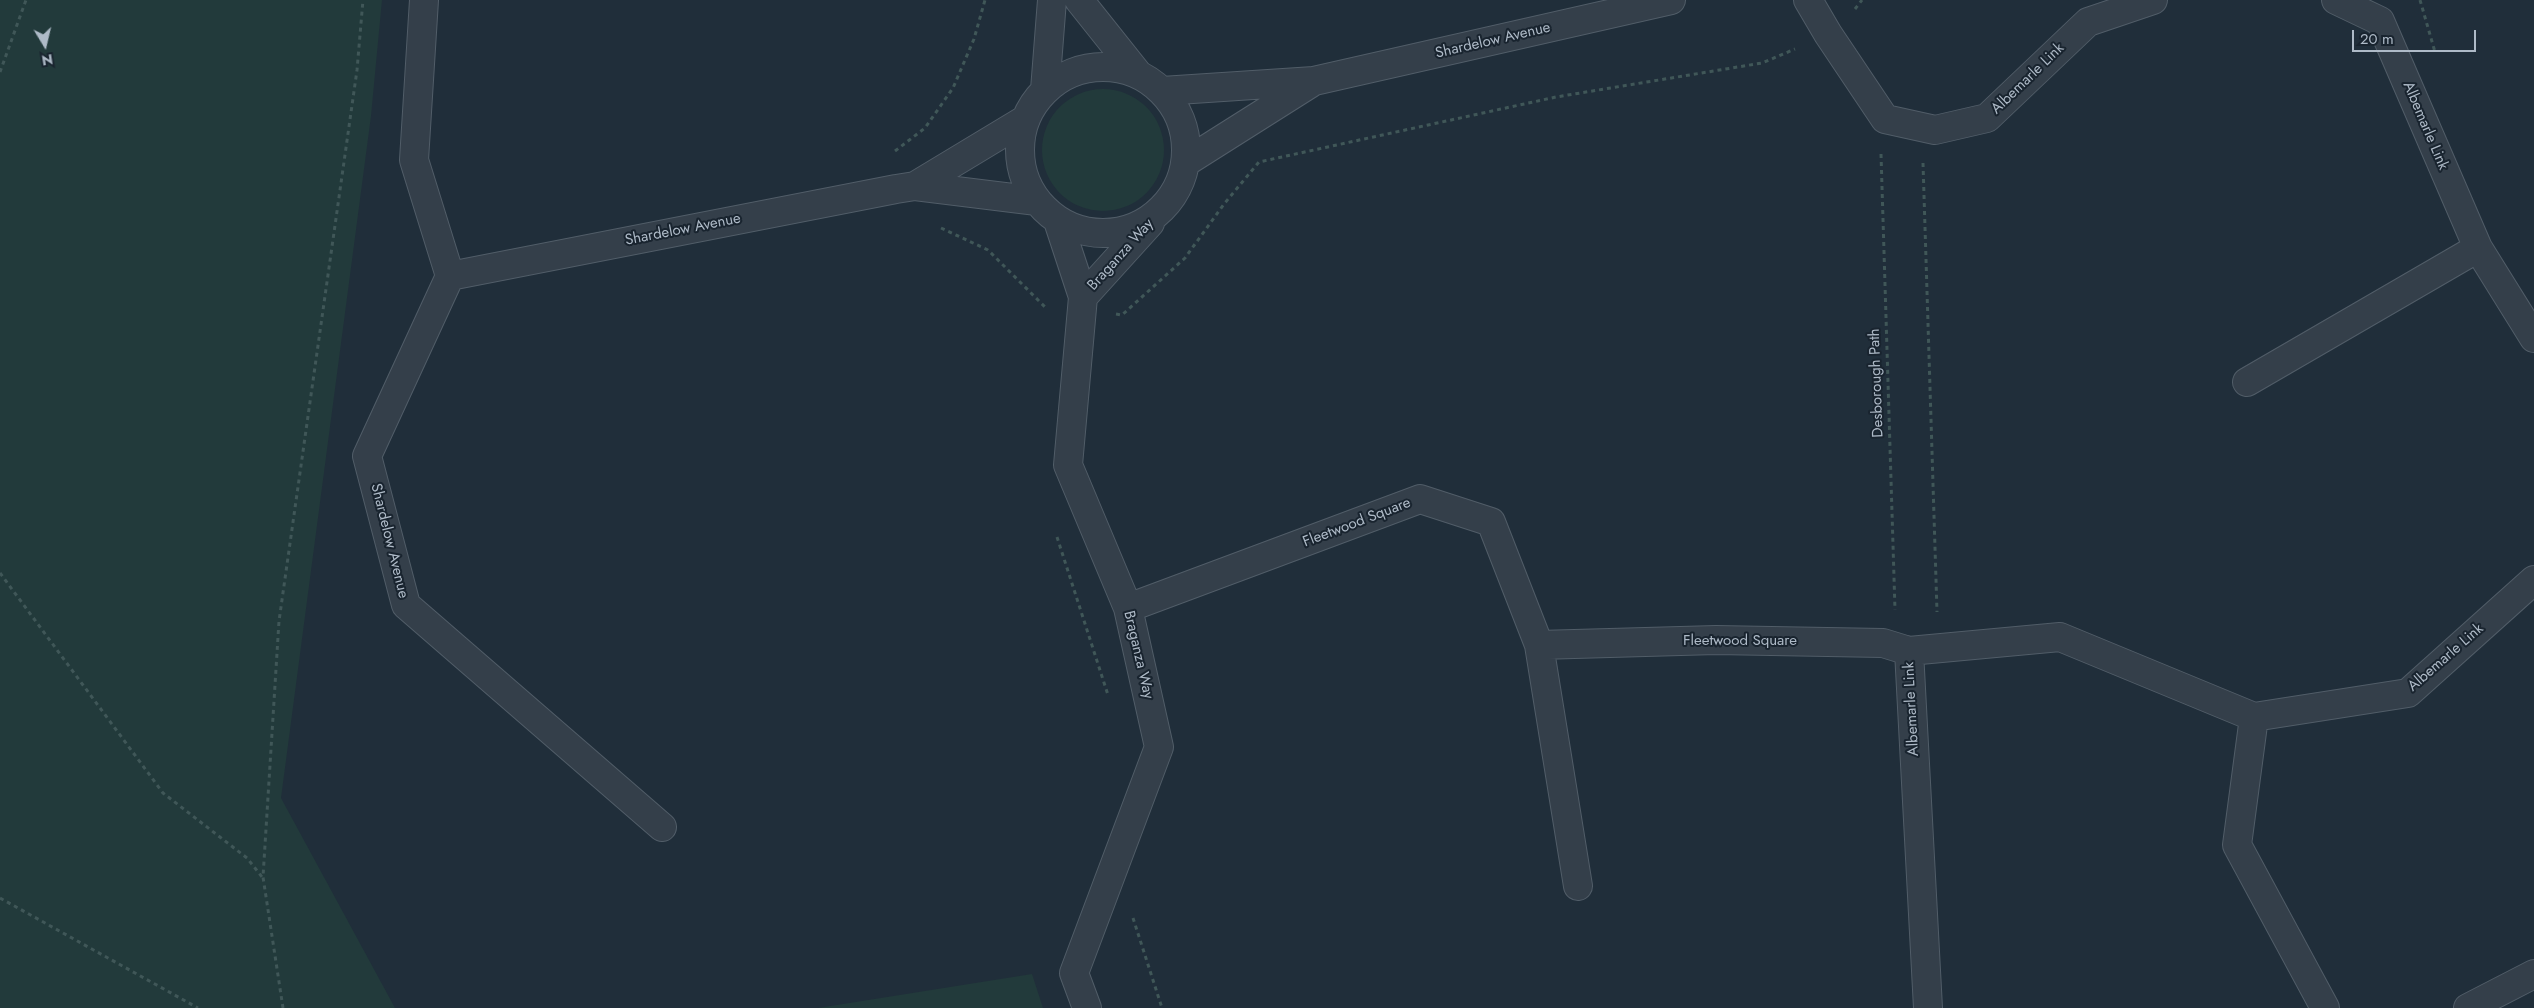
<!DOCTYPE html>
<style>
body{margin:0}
#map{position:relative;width:2534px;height:1008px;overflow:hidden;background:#202e3a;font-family:Jost,sans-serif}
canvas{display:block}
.north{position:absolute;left:20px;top:20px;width:50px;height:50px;-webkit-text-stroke:4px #19242f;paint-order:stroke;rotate:171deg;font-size:14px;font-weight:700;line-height:20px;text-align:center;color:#aebac7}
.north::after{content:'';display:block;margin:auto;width:18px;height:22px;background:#aebac7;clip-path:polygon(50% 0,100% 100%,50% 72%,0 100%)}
.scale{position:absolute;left:2352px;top:30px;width:124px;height:22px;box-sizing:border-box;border:2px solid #aebac7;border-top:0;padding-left:6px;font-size:15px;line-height:18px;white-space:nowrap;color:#aebac7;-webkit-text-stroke:4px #19242f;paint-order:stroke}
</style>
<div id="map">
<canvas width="2534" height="1008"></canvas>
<div class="north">N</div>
<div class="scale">20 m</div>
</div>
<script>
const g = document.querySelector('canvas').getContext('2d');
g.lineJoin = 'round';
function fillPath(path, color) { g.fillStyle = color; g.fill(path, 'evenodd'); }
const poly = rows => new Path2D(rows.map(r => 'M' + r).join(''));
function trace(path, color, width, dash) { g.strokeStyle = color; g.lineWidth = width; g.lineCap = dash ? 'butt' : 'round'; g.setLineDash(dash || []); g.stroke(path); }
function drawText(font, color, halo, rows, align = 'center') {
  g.font = font + ' Jost,sans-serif'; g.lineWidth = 4; g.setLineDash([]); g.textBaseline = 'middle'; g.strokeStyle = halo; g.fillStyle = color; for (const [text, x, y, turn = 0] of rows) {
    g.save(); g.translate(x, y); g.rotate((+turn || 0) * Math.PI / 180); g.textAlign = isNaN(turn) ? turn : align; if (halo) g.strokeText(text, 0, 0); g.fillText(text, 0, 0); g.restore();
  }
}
fillPath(poly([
 [0,0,382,0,371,116,281,798,395,1008,0,1008],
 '1042 150a61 61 0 1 1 122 0a61 61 0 1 1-122 0Z',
 [1032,974,1043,1008,818,1008]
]), '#223a3b');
const minor = poly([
 [424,0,414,160,450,276,367,456,406,605,662,827],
 [1079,0,1138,74],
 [1808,0,1828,34,1885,119,1935,130,1987,118,2088,22,2153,0],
 [2336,0,2380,21,2478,248,2534,338],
 '1020 150a83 83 0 1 1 166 0a83 83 0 1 1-166 0Z',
 [1045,90,1052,0],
 [1162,91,1314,81,1671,0],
 [1186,162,1311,83],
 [915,186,1026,119],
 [1058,221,1083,297,1068,465,1128,608,1159,747,1074,973,1087,1008],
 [450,276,896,189,915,186,1037,201],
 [1083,297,1150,223],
 [2247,382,2478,248],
 [1128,608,1420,499,1491,522,1539,645,1716,640,1883,643,1909,651],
 [1539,645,1578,886],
 [2254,717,2237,845,2325,1008],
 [1928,1008,1909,651,2060,637,2254,717,2408,693,2534,580],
 [2468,1008,2534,974]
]);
trace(minor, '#515d68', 30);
trace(poly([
 [2420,0,2435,52],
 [1855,9,1862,0],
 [0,72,26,0],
 [895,151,925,128,953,88,974,39,985,0],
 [1881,154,1895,610],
 [1923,163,1937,612],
 [941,228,988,250,1045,307],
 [1116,314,1122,315,1185,258,1224,204,1259,162,1556,97,1762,63,1795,49],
 [1057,537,1108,695],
 [0,573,163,793,247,858,262,877],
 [0,898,198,1008],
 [1133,918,1162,1008],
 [283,1008,263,877,279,621,357,70,363,0]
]), '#405758', 3, [4, 4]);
trace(minor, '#343f4a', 28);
drawText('15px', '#aebac7', '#19242f', [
 ["Shardelow Avenue",1493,41,-13],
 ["Albemarle Link",2028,79,-44],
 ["Albemarle Link",2425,126,67],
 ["Shardelow Avenue",683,230,-11],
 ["Braganza Way",1121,255,-48],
 ["Desborough Path",1877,383,-92],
 ["Fleetwood Square",1357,523,-21],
 ["Shardelow Avenue",389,541,76],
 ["Fleetwood Square",1740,641],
 ["Braganza Way",1138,655,77],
 ["Albemarle Link",2446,658,-41],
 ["Albemarle Link",1912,709,-93]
]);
</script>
